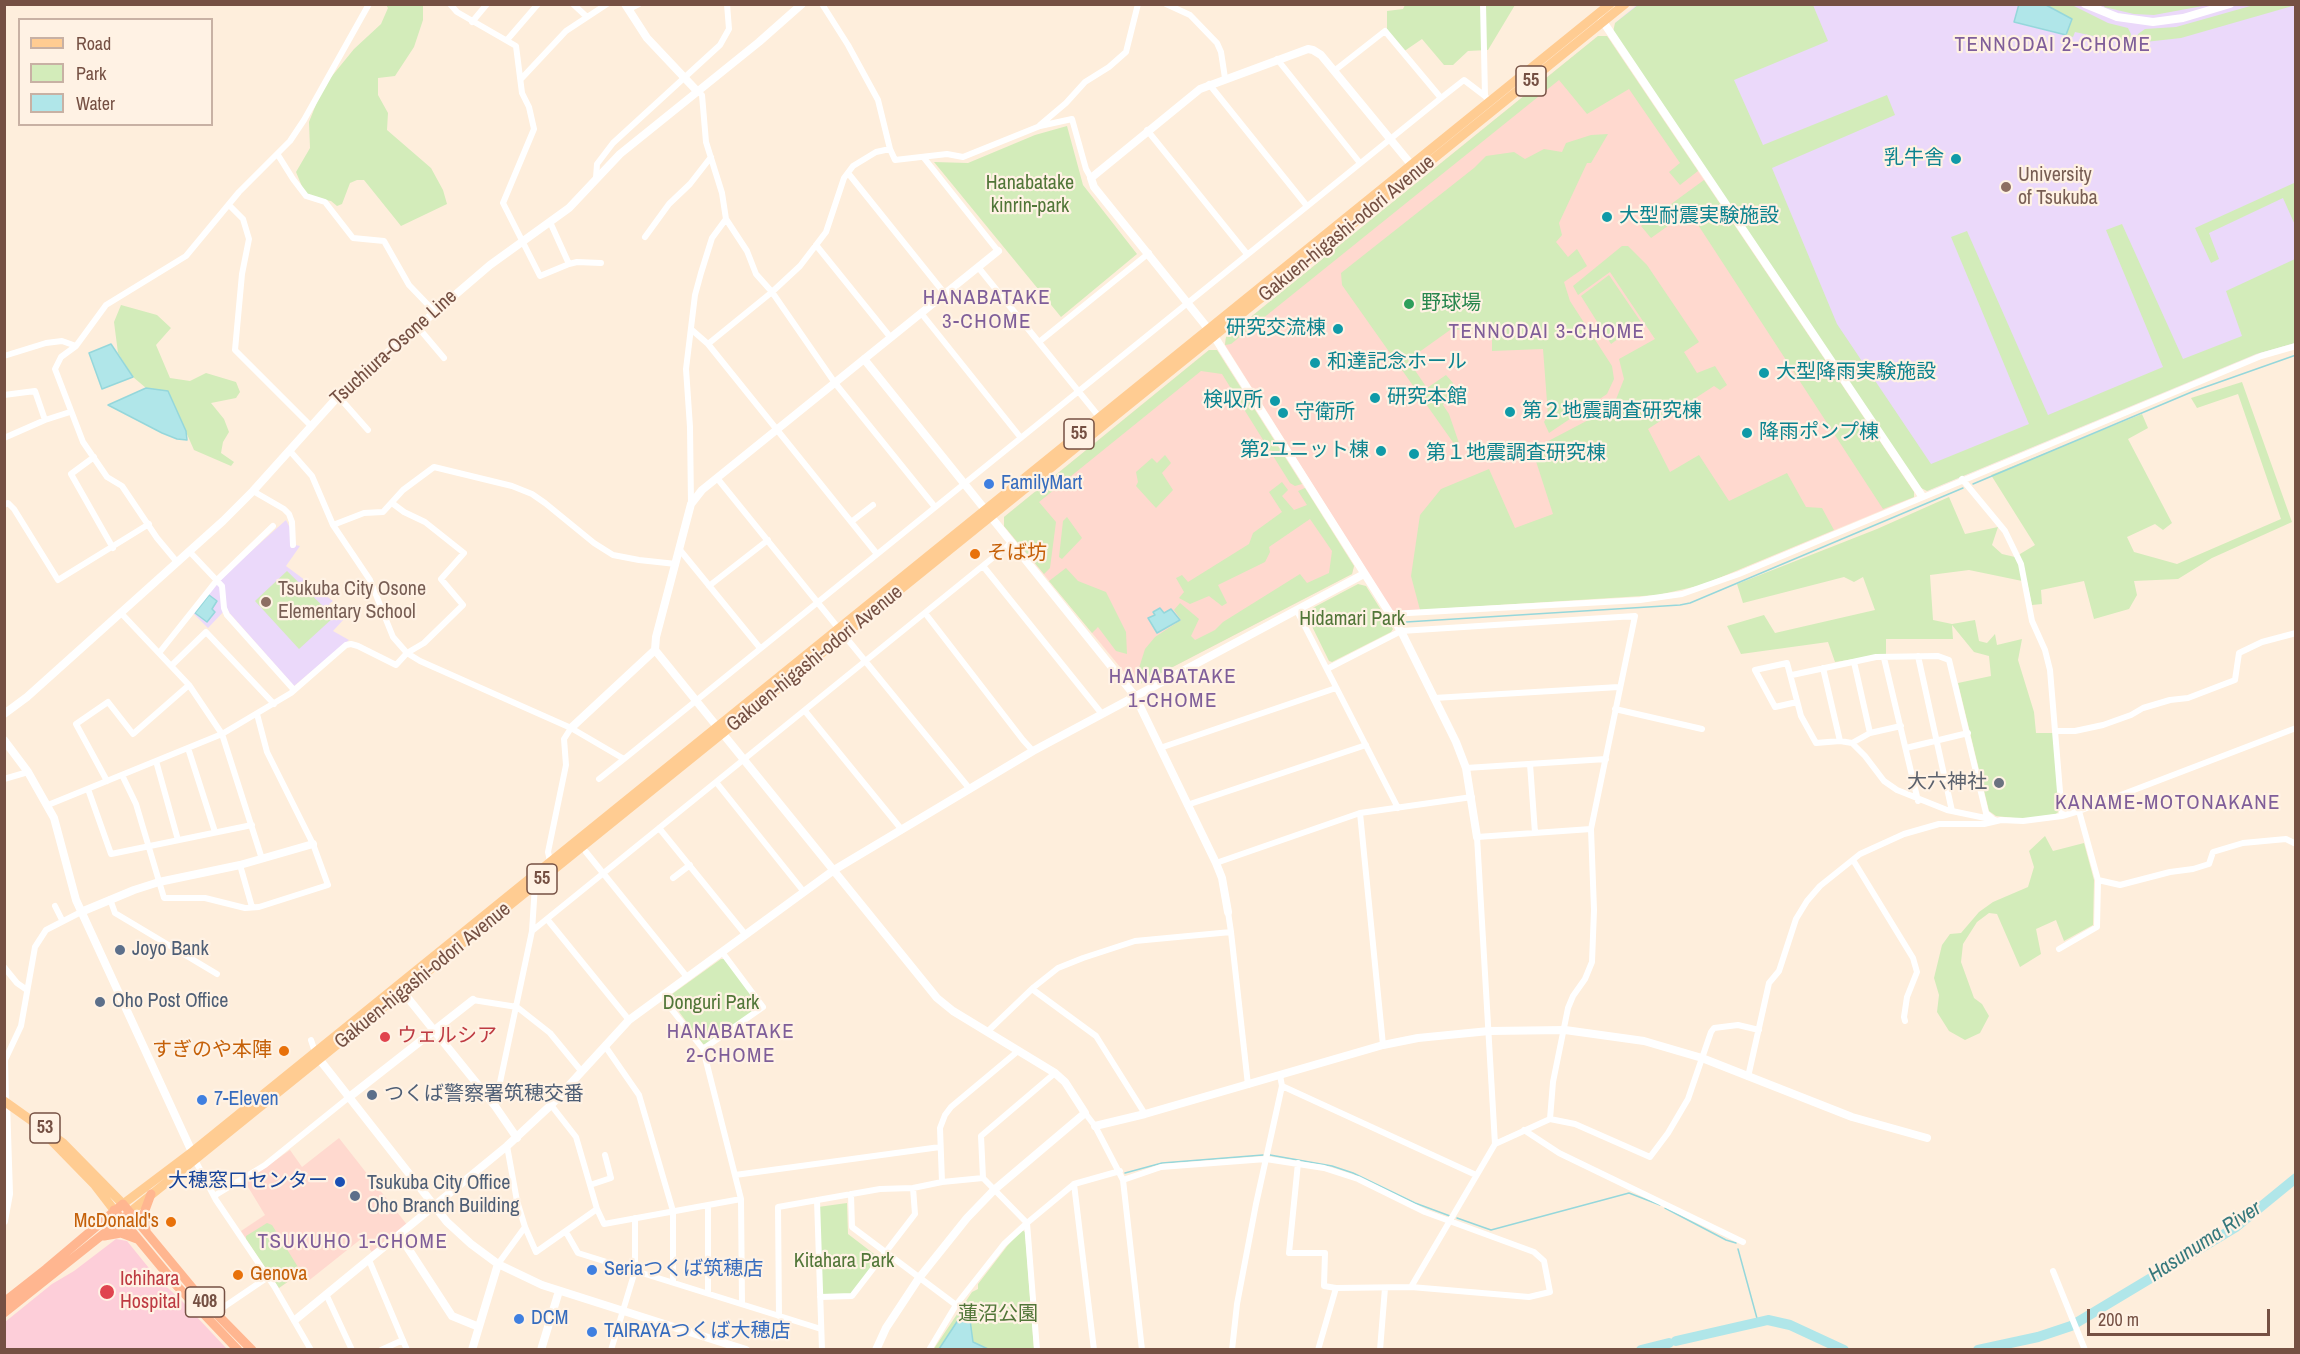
<!DOCTYPE html>
<meta charset="utf-8">
<style>
body{margin:0}
#map{position:relative;width:2300px;height:1354px;overflow:hidden;background:#feeedc;font-family:"Archivo Narrow",sans-serif}
canvas{display:block}
.frame{position:absolute;inset:0;border:6px solid #755043;pointer-events:none}
.legend{position:absolute;left:18px;top:18px;width:195px;height:108px;box-sizing:border-box;background:#fff2e4;border:2px solid #c8b1a4;margin:0;padding:8px 10px;list-style:none;font-size:18px;color:#755043}
.legend li{display:flex;align-items:center;gap:12px;height:30px}
.legend b{width:30px;border:2px solid #c8b1a4}
.scale{position:absolute;left:2087px;top:1309px;width:183px;height:27px;box-sizing:border-box;border:3px solid #755043;border-top:0;padding-left:8px;font-size:18px;line-height:21px;white-space:nowrap;color:#755043;-webkit-text-stroke:4px #fff2e4;paint-order:stroke}
</style>
<div id="map">
<canvas width="2300" height="1354"></canvas>
<div class="frame"></div>
<ul class="legend">
<li><b style="height:8px;background:#ffcc92"></b>Road</li>
<li><b style="height:16px;background:#d3ecba"></b>Park</li>
<li><b style="height:16px;background:#b0e6e9"></b>Water</li>
</ul>
<div class="scale">200 m</div>
</div>
<script>
const g = document.querySelector('canvas').getContext('2d');
g.lineJoin = 'round';
function fillPath(path, color) { g.fillStyle = color; g.fill(path, 'evenodd'); }
const poly = rows => new Path2D(rows.map(r => 'M' + r).join(''));
function trace(path, color, width, dash) { g.strokeStyle = color; g.lineWidth = width; g.lineCap = dash ? 'butt' : 'round'; g.setLineDash(dash || []); g.stroke(path); }
function drawText(font, color, halo, rows, align = 'center') {
  g.font = font + ' "Archivo Narrow","Noto Sans JP",sans-serif'; g.lineWidth = 4.5; g.setLineDash([]); g.textBaseline = 'middle'; g.strokeStyle = halo; g.fillStyle = color; for (const [text, x, y, turn = 0] of rows) {
    g.save(); g.translate(x, y); g.rotate((+turn || 0) * Math.PI / 180); g.textAlign = isNaN(turn) ? turn : align; if (halo) g.strokeText(text, 0, 0); g.fillText(text, 0, 0); g.restore();
  }
}
fillPath(poly([
 [1598,36,1607,36,1914,492,1914,497,1702,585,1395,612,1391,609,1225,345,1226,337],
 [1209,350,1217,350,1354,566,1352,574,1140,684,1134,684,1004,526,1004,517],
 [339,1138,408,1226,372,1252,361,1239,307,1282,301,1273,279,1288,241,1231,265,1215,245,1182,290,1150,302,1167]
]), '#ffd9cf');
fillPath(poly([
 [1638,4,2295,5,2295,343,2256,354,1927,491,1615,23],
 [286,520,290,528,290,544,300,546,286,566,333,601,329,604,345,618,333,631,349,640,294,686,226,609,208,628,193,613,220,579]
]), '#ebd9fa');
fillPath(poly([
 [116,1239,127,1241,157,1278,181,1300,227,1349,5,1349,5,1322,52,1284,74,1271]
]), '#fdced9');
fillPath(poly([
 [386,5,423,5,423,20,414,47,395,76,378,78,378,95,388,113,387,130,431,168,443,190,447,204,401,226,364,180,357,180,350,183,342,204,337,206,331,201,306,196,296,172,310,148,309,122,323,87,354,49,381,24,388,8],
 [1405,5,1515,5,1488,50,1468,51,1453,65,1444,65,1422,39,1403,52,1387,29,1387,11,1403,9],
 [1638,5,1813,5,1828,41,1734,80,1763,145,1887,95,1895,115,1772,168,1837,324,1931,464,2029,424,1951,237,1967,231,2048,415,2163,367,2106,230,2122,224,2183,359,2242,336,2226,291,2295,259,2295,343,2256,354,1927,491,1919,487,1613,32,1615,23],
 [2046,5,2072,5,2108,23,2128,28,2131,34,2129,44,2075,32,2073,37,2066,35,2072,19],
 [2105,5,2105,4,2208,5,2154,15,2134,14,2104,7],
 [2254,5,2296,5,2181,38,2136,43,2138,34,2145,29,2176,27],
 [1598,36,1607,36,1698,171,1680,185,1669,172,1680,163,1629,89,1587,114,1559,80,1231,344,1225,345,1226,337],
 [1067,126,1083,185,1137,254,1061,317,934,162,968,163,1035,135],
 [1608,134,1591,163,1587,163,1559,223,1562,235,1556,242,1568,257,1577,249,1587,266,1564,282,1570,301,1612,366,1614,379,1607,394,1549,433,1544,422,1548,415,1543,349,1492,351,1492,328,1450,330,1408,360,1427,388,1446,375,1453,383,1450,394,1443,405,1449,414,1460,446,1457,448,1342,285,1341,273,1474,168,1486,156,1514,152,1525,159,1544,149,1562,152,1566,143,1591,135],
 [1704,180,1914,492,1914,497,1883,509,1689,211,1651,238,1641,226],
 [2294,183,2295,225,2283,198,2209,233,2219,259,2211,263,2195,228],
 [1622,246,1628,246,1647,265,1699,342,1684,352,1697,373,1715,366,1727,385,1720,390,1714,386,1648,429,1670,472,1699,455,1729,501,1787,473,1806,507,1822,508,1834,530,1702,585,1658,595,1420,610,1411,576,1420,515,1441,489,1489,469,1515,528,1553,514,1533,452,1535,448,1613,407,1624,379,1619,359,1655,339,1610,272,1578,295,1573,286],
 [1609,275,1641,322,1611,344,1581,296],
 [121,305,157,315,171,328,156,345,170,378,190,381,206,373,236,382,240,392,236,398,211,403,224,419,229,432,223,442,221,453,234,462,231,466,194,450,168,391,146,388,133,377,118,353,114,322],
 [1209,350,1217,350,1302,484,1295,486,1290,483,1222,374,1201,371,1039,502,1056,522,1050,568,1044,574,1004,526,1004,517],
 [2242,382,2292,522,2212,558,2178,579,2134,581,2137,595,2129,609,2094,619,2084,581,2041,590,2042,604,2032,605,2027,582,1969,570,1930,575,1933,620,1952,624,1975,620,1979,641,1987,643,1995,634,1997,645,2022,639,2018,660,2034,712,2036,733,2053,733,2059,811,2056,814,2024,819,1996,816,1989,811,1958,683,1991,676,1989,656,1974,652,1952,625,1953,639,1886,639,1886,654,1835,662,1828,642,1741,654,1727,626,1764,615,1775,633,1875,610,1863,577,1854,582,1844,577,1743,603,1737,584,1877,529,1949,497,1965,534,1998,527,1992,545,2002,554,2015,557,2035,545,1991,475,2142,414,2148,428,2128,439,2172,523,2163,530,2155,524,2127,537,2134,552,2177,564,2281,519,2238,394,2197,408,2191,398],
 [1165,455,1171,463,1162,473,1173,490,1156,508,1136,486,1138,482,1136,472,1152,458,1157,463],
 [1282,482,1288,490,1282,496,1294,510,1307,505,1298,491,1305,488,1354,566,1352,574,1140,684,1134,684,1145,649,1155,637,1181,620,1174,610,1180,603,1199,619,1191,636,1195,640,1215,630,1223,622,1300,574,1307,583,1329,573,1332,551,1310,519,1269,547,1270,552,1265,562,1218,585,1227,603,1222,606,1209,596,1190,604,1179,598,1184,592,1176,578,1182,575,1188,582,1249,544,1253,533,1282,512,1269,492],
 [1067,517,1082,538,1062,559,1059,557,1063,521],
 [1066,568,1078,581,1106,592,1126,632,1127,654,1116,651,1098,627,1092,633,1049,581],
 [287,571,334,617,299,649,255,601],
 [1358,584,1366,586,1393,629,1391,632,1332,662,1329,661,1305,612],
 [2045,836,2053,851,2084,843,2094,880,2093,925,2064,941,2056,920,2036,929,2041,954,2020,967,1997,914,1989,913,1977,922,1963,944,1961,962,1974,998,1982,1004,1989,1016,1980,1033,1965,1040,1949,1031,1937,1012,1939,995,1934,978,1942,945,1950,934,1961,933,1979,912,1993,902,2028,887,2034,867,2029,851],
 [721,959,725,959,759,1005,758,1008,707,1045,703,1044,668,997],
 [847,1203,848,1234,878,1257,849,1298,822,1299,818,1207],
 [267,1223,272,1225,301,1272,279,1288,246,1239,246,1236],
 [1022,1230,1025,1232,1034,1349,933,1350,972,1292,978,1289,978,1284,1008,1245]
]), '#d3ecba');
const water = poly([
 [2019,4,2046,5,2072,19,2066,35,2014,22,2019,4],
 [111,344,133,377,102,389,89,353,111,344],
 [146,388,168,391,186,431,187,440,177,439,162,433,108,405,146,388],
 [209,595,217,601,212,609,215,612,207,622,195,613,209,595],
 [1160,608,1164,613,1171,609,1180,620,1157,633,1148,618,1155,615,1153,612,1160,608],
 [968,1305,973,1342,988,1349,939,1349,968,1305]
]);
fillPath(water, '#b0e6e9');
trace(water, '#95d7db', 1.5);
trace(poly([
 [1973,484,2194,391,2296,355],
 [1406,622,1680,605,1690,603,1963,488],
 [1270,1155,1332,1166,1353,1173,1415,1203,1450,1216],
 [1125,1173,1162,1163,1263,1155],
 [1665,1208,1726,1240,1736,1243],
 [1457,1218,1491,1230,1629,1193,1660,1205],
 [1738,1249,1758,1322]
]), '#95d7db', 1.5);
trace(poly([
 [1676,1341,1768,1320,1790,1325,1844,1350],
 [1641,1350,1669,1343],
 [1978,1350,2038,1337,2071,1326,2236,1227,2296,1178]
]), '#b0e6e9', 10);
trace(poly([
 [450,4,457,12,516,46,522,93,529,107,534,129,503,203,540,276,569,264,550,222],
 [573,4,587,17],
 [822,4,848,45,878,100,890,149],
 [1166,4,1190,15,1217,43,1221,52,1225,78],
 [1483,4,1485,96,1490,102],
 [629,9,639,4],
 [472,22,487,4],
 [507,40,538,4],
 [1277,59,1360,163],
 [521,79,566,31,607,4],
 [1209,84,1307,206],
 [697,91,702,95,706,142,722,193,726,219,747,251,756,274,772,292,835,383,935,507],
 [1441,98,1464,80,1485,96],
 [1040,125,1066,103,1085,82,1109,67,1126,52,1138,4],
 [1147,130,1247,254],
 [278,155,293,179,306,196,325,202,353,238,384,241,409,285,434,311],
 [924,158,998,251],
 [848,173,945,294],
 [596,178,597,164,613,143,720,45,729,29,727,4],
 [229,205,243,219,249,239,242,274,235,350,311,426],
 [645,237,669,204,690,184,711,157],
 [816,245,891,338],
 [569,264,577,262,601,263],
 [978,267,1096,413],
 [921,313,1021,438],
 [417,326,444,358],
 [692,330,708,344,877,554],
 [1039,342,1149,253],
 [708,344,772,292,800,266,826,232,844,178,853,166,876,152,890,149,895,160,947,154,963,157,1040,126,1072,119,1086,169,1091,178],
 [4,356,46,343,62,341,76,346],
 [4,395,35,391,45,420],
 [338,396,368,430],
 [4,438,45,420,70,412],
 [290,451,312,476,333,525,370,580,393,637,407,653,420,661,571,728,624,759,1441,98,1385,31,1334,71],
 [94,457,71,474,113,548],
 [717,478,835,624],
 [1962,479,2005,531,2021,564,2032,621,2045,650,2050,670,2062,816],
 [253,491,284,509,289,514,292,522,293,545],
 [691,504,690,427,686,369,695,295,701,273,712,238,726,219],
 [4,505,8,503,14,509,58,580,149,524],
 [851,522,873,505],
 [333,525,364,513,383,512,403,490,434,467,512,486,532,494,545,503,594,543,613,555,639,560,676,564],
 [680,550,760,648],
 [189,551,222,586,224,608,227,615,294,690],
 [177,562,157,538,122,486,107,477,83,442,55,369,61,357,76,346,106,305,186,256,239,192,290,141,304,120,369,4],
 [983,566,1102,714],
 [709,586,768,540],
 [1297,611,1398,808],
 [121,613,189,685,222,734,262,859],
 [925,613,1023,740,1033,751],
 [1391,614,1640,600,1682,594,1739,574,2261,356,2296,346],
 [848,640,969,788],
 [159,653,217,580,273,526],
 [1918,656,1952,811],
 [1884,658,1918,801],
 [1854,662,1870,733],
 [171,666,206,632,274,704],
 [1823,668,1840,741],
 [1792,675,1876,657,1938,656,1949,660,1986,813,1992,818],
 [1434,698,1619,687],
 [1797,702,1775,707,1755,670,1787,663,1801,716,1816,743,1840,741,1852,743,1865,756,1884,781,1897,790,1947,810,1995,820],
 [1615,709,1702,729],
 [805,711,902,830],
 [2055,731,2075,731,2103,725,2131,715,2143,708,2170,700,2188,698,2235,680,2239,653,2262,642,2296,633],
 [1852,743,1870,733,1901,726],
 [188,748,215,832],
 [1160,748,1336,688],
 [1906,748,1968,733],
 [156,761,178,840],
 [1530,764,1535,833],
 [1466,768,1606,759],
 [122,775,136,804,164,898,205,898,245,908,259,907,328,885,313,844,267,752,257,714],
 [4,779,28,772],
 [599,779,624,759],
 [107,781,76,724,108,702,133,734,189,685],
 [716,782,804,892],
 [88,789,111,854,252,825],
 [48,805,222,734,291,693,346,645,351,644,358,646,396,665,407,653,424,643,463,605,441,579,464,553,425,522,404,512,392,503],
 [1187,805,1366,745],
 [1360,813,1383,1045],
 [659,828,745,934],
 [586,852,687,977],
 [1853,860,1913,958,1917,972,1907,997,1904,1017,1905,1021],
 [550,861,548,852,566,765,564,739,571,728],
 [1216,863,1360,813,1472,797],
 [240,865,252,907],
 [673,878,690,865],
 [2098,880,2120,885,2170,872,2193,869,2209,864,2213,852,2243,843,2286,839,2296,844],
 [110,899,115,913,217,974],
 [55,906,62,920],
 [547,919,629,1020],
 [532,931,1011,543],
 [1231,932,1248,1085],
 [2059,949,2097,927,2098,880,2079,811],
 [4,967,17,983,27,990],
 [1032,989,1096,1036,1145,1114],
 [661,996,703,1049,741,1199,742,1304],
 [473,1000,517,1007,550,1033,582,1072],
 [987,1032,1034,987,1058,968,1083,958,1135,941,1231,932,1228,912],
 [311,1040,315,1052],
 [605,1046,639,1095,673,1211,673,1282],
 [703,1049,763,1007,722,952],
 [1748,1077,1769,983,1779,971,1796,919,1807,901,1820,886,1860,854,1904,834,1939,824,1984,824,2001,820,2023,821,2062,816,2079,811,2296,728],
 [1282,1086,1476,1175],
 [6,1102,5,1060,21,1026,35,947,46,930,81,912],
 [551,1105,576,1137,597,1209,604,1224,741,1199],
 [495,1106,532,931,535,885],
 [1085,1113,1095,1126,1123,1180,1142,1350],
 [1550,1119,1575,1124,1650,1157,1668,1133,1688,1099,1711,1032,1714,1028,1738,1025,1759,1030],
 [1524,1130,1559,1153,1743,1242],
 [1495,1144,1477,837,1591,829],
 [507,1146,517,1201,525,1227,536,1252,597,1209],
 [194,1158,216,1200,274,1286,311,1350],
 [1298,1163,1289,1253,1325,1253,1324,1286,1336,1288],
 [735,1175,940,1147],
 [983,1178,981,1136,1055,1073],
 [1123,1180,1161,1167,1266,1159,1324,1168,1358,1179,1425,1212,1534,1252,1544,1261,1550,1292,1529,1297,1411,1287],
 [942,1182,940,1128,945,1115,951,1107,1018,1051],
 [1074,1184,1094,1350],
 [590,1185,611,1178,605,1155],
 [851,1194,852,1227,956,1305],
 [214,1196,265,1165,348,1098],
 [817,1200,822,1350],
 [566,1232,578,1253,821,1329],
 [369,1260,407,1350],
 [498,1264,525,1227],
 [2053,1271,2085,1350],
 [708,1293,708,1205],
 [326,1294,352,1350],
 [820,1297,852,1296,915,1214,913,1188],
 [215,1313,268,1277],
 [779,1316,778,1207,880,1189,913,1188,942,1182,983,1178,1027,1223,1004,1244,956,1305,929,1350],
 [381,1350,403,1340],
 [611,1350,635,1271,635,1218],
 [1037,1350,1027,1223,1074,1184,1120,1171],
 [1232,1350,1237,1304,1256,1204,1282,1086,1280,1075],
 [1318,1350,1336,1288,1411,1287,1495,1144,1550,1119,1553,1082,1568,1008,1573,996,1585,979,1592,962,1594,910,1591,829,1635,616,1401,631,1327,669],
 [1380,1350,1385,1288]
]), '#fff', 6);
trace(poly([
 [625,4,647,38,697,91],
 [2085,4,2117,17,2153,22,2183,18,2230,4],
 [1600,17,1922,496],
 [1414,168,1321,55,1313,50,1308,49,1200,89,1091,178,1094,187,1214,336,1401,631,1456,742,1466,768,1477,837],
 [864,359,1135,696,1216,863,1222,878,1228,912],
 [655,650,937,998,953,1011,1055,1073,1065,1082,1085,1113,994,1190,967,1218,919,1278,886,1328,876,1350],
 [571,728,655,650,656,637,691,504,702,490,998,251],
 [4,740,28,772,54,818,76,900,192,1152],
 [81,912,134,890,159,882,240,865,313,844],
 [403,992,495,1106,517,1138],
 [316,1055,447,1222,471,1244,498,1264,542,1285,746,1350],
 [348,1098,473,1000],
 [1095,1126,1145,1114,1383,1045,1418,1038,1489,1031,1565,1030,1644,1041,1702,1058,1852,1117,1927,1138],
 [4,1221,9,1194,6,1102],
 [400,1236,452,1316,479,1327],
 [295,1320,507,1146,551,1105,629,1020,834,870,1033,751,1364,574],
 [472,1350,498,1264],
 [541,1350,559,1291]
]), '#fff', 8);
trace(poly([
 [4,714,27,697,223,521,253,491,343,391,490,265,569,208,620,154,759,42,802,4]
]), '#fff', 8);
trace(poly([
 [4,1101,63,1143,123,1204,192,1152,1610,4],
 [52,1141,94,1184,114,1210],
 [130,1212,1625,4]
]), '#ffcc92', 9);
trace(poly([
 [114,1210,178,1287,238,1350],
 [146,1231,144,1213,151,1194],
 [104,1236,121,1233,137,1239],
 [4,1302,46,1269,123,1204,200,1297,252,1350],
 [4,1313,126,1216]
]), '#ffb690', 9);
for (const [x, y, r, color] of [
 [1956,159,6,"#0f9aa8"],
 [2006,187,6,"#8d6e63"],
 [1607,217,6,"#0f9aa8"],
 [1409,304,6,"#2e9e5b"],
 [1338,329,6,"#0f9aa8"],
 [1315,363,6,"#0f9aa8"],
 [1764,373,6,"#0f9aa8"],
 [1375,398,6,"#0f9aa8"],
 [1275,401,6,"#0f9aa8"],
 [1510,412,6,"#0f9aa8"],
 [1283,413,6,"#0f9aa8"],
 [1747,433,6,"#0f9aa8"],
 [1381,451,6,"#0f9aa8"],
 [1414,454,6,"#0f9aa8"],
 [989,484,6,"#3f7fe0"],
 [975,554,6,"#e8710a"],
 [266,602,6,"#8d6e63"],
 [1999,783,6,"#6b7280"],
 [120,950,6,"#5c6f8a"],
 [100,1002,6,"#5c6f8a"],
 [385,1037,6,"#e0444e"],
 [284,1051,6,"#e8710a"],
 [372,1095,6,"#5c6f8a"],
 [202,1100,6,"#3f7fe0"],
 [340,1182,6,"#1a4fb4"],
 [355,1196,6,"#5c6f8a"],
 [171,1222,6,"#e8710a"],
 [592,1270,6,"#3f7fe0"],
 [238,1275,6,"#e8710a"],
 [107,1292,8,"#e0444e"],
 [519,1319,6,"#3f7fe0"],
 [592,1332,6,"#3f7fe0"]
]) { const dot = new Path2D(); dot.arc(x, y, r, 0, 2 * Math.PI); g.fillStyle = color; g.fill(dot); trace(dot, '#fff2e4', 2); }
for (const [x, y, w] of [
 [1531,81,30],
 [1079,434,30],
 [542,879,30],
 [45,1128,30],
 [205,1302,39]
]) { const box = new Path2D(); box.roundRect(x - w / 2, y - 15, w, 30, 4.5); g.fillStyle = '#fff2e4'; g.fill(box); trace(box, '#755043', 1.5); }
drawText('bold 18px', '#755043', null, [
 ["55",1531,81],
 ["55",1079,434],
 ["55",542,879],
 ["53",45,1128],
 ["408",205,1302]
]);
drawText('20px', '#0d838f', '#fff2e4', [
 ["乳牛舎",1944,159,"right"],
 ["大型耐震実験施設",1619,217],
 ["研究交流棟",1326,329,"right"],
 ["和達記念ホール",1327,363],
 ["大型降雨実験施設",1776,373],
 ["研究本館",1387,398],
 ["検収所",1263,401,"right"],
 ["第２地震調査研究棟",1522,412],
 ["守衛所",1295,413],
 ["降雨ポンプ棟",1759,433],
 ["第2ユニット棟",1369,451,"right"],
 ["第１地震調査研究棟",1426,454]
], 'left');
drawText('20px', '#785e54', '#fff2e4', [
 ["University",2018,176],
 ["of Tsukuba",2018,199],
 ["Tsukuba City Osone",278,590],
 ["Elementary School",278,613]
], 'left');
drawText('20px', '#517638', '#fff2e4', [
 ["Hanabatake",1030,184],
 ["kinrin-park",1030,207],
 ["Hidamari Park",1352,620],
 ["Donguri Park",711,1004],
 ["Kitahara Park",844,1262],
 ["蓮沼公園",998,1315]
]);
drawText('20px', '#755043', '#fff2e4', [
 ["Gakuen-higashi-odori Avenue",1347,229,-39],
 ["Tsuchiura-Osone Line",394,348,-42],
 ["Gakuen-higashi-odori Avenue",815,659,-39],
 ["Gakuen-higashi-odori Avenue",423,976,-39]
]);
drawText('20px', '#27864d', '#fff2e4', [
 ["野球場",1421,304]
], 'left');
drawText('20px', '#366cbe', '#fff2e4', [
 ["FamilyMart",1001,484],
 ["7-Eleven",214,1100],
 ["Seriaつくば筑穂店",604,1270],
 ["DCM",531,1319],
 ["TAIRAYAつくば大穂店",604,1332]
], 'left');
drawText('20px', '#c56008', '#fff2e4', [
 ["そば坊",987,554],
 ["すぎのや本陣",272,1051,"right"],
 ["McDonald's",159,1222,"right"],
 ["Genova",250,1275]
], 'left');
drawText('20px', '#5b616d', '#fff2e4', [
 ["大六神社",1987,783]
], 'right');
drawText('20px', '#4e5e75', '#fff2e4', [
 ["Joyo Bank",132,950],
 ["Oho Post Office",112,1002],
 ["つくば警察署筑穂交番",384,1095],
 ["Tsukuba City Office",367,1184],
 ["Oho Branch Building",367,1207]
], 'left');
drawText('20px', '#be3a42', '#fff2e4', [
 ["ウェルシア",397,1037],
 ["Ichihara",120,1280],
 ["Hospital",120,1303]
], 'left');
drawText('20px', '#164399', '#fff2e4', [
 ["大穂窓口センター",328,1182]
], 'right');
g.letterSpacing = '1.5px';
drawText('21px', '#7f5e99', '#fff2e4', [
 ["TENNODAI 2-CHOME",2053,45],
 ["HANABATAKE",987,298],
 ["3-CHOME",987,322],
 ["TENNODAI 3-CHOME",1547,332],
 ["HANABATAKE",1173,677],
 ["1-CHOME",1173,701],
 ["KANAME-MOTONAKANE",2168,803],
 ["HANABATAKE",731,1032],
 ["2-CHOME",731,1056],
 ["TSUKUHO 1-CHOME",353,1242]
]);
g.letterSpacing = '0px';
drawText('italic 21px', '#36787c', '#fff2e4', [
 ["Hasunuma River",2205,1242,-33]
]);
</script>
